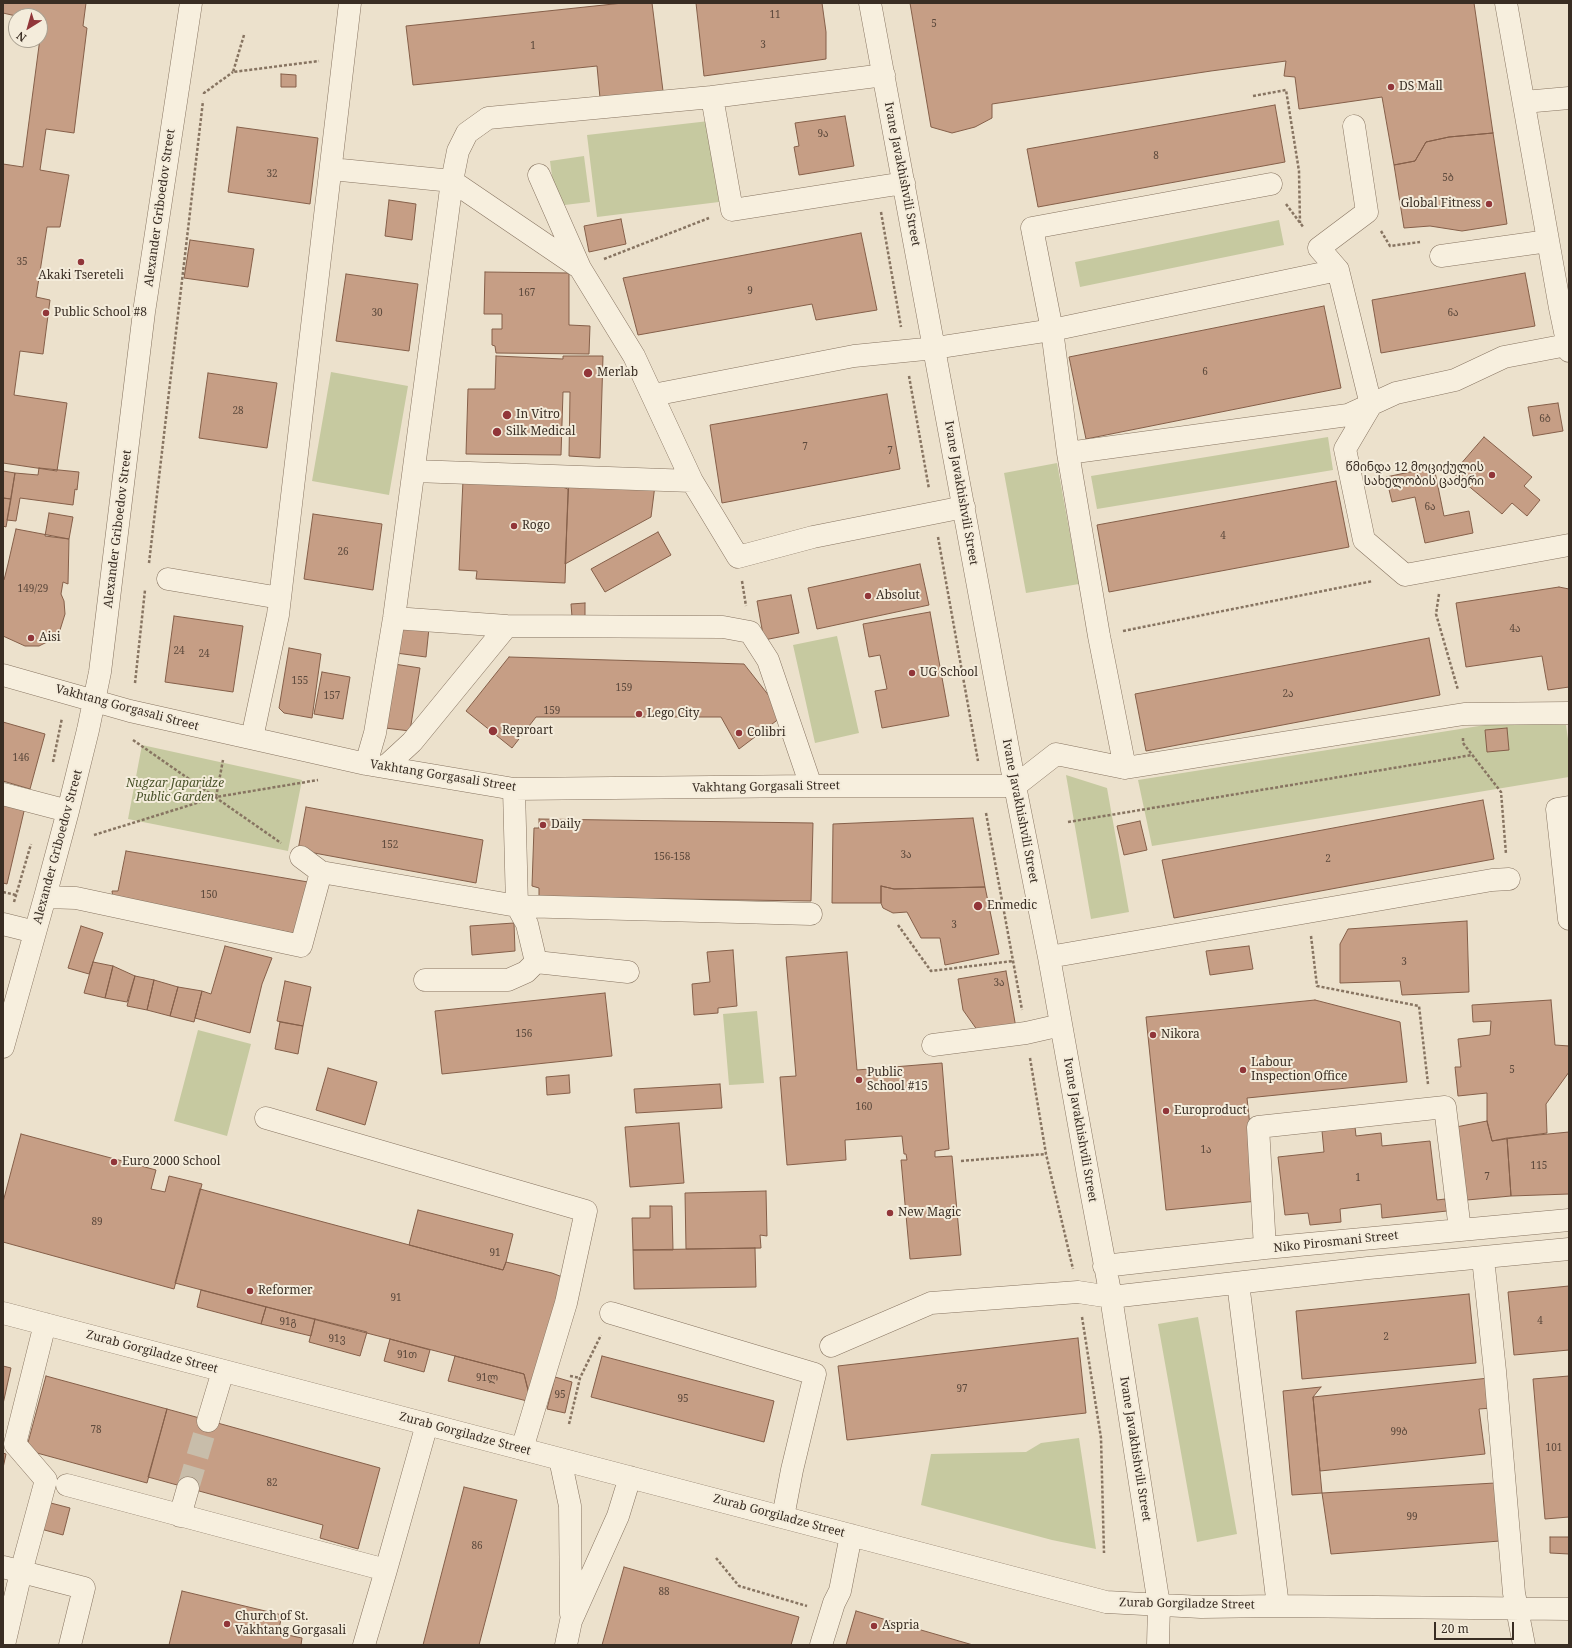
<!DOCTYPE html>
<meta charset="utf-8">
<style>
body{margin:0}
#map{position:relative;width:1572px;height:1648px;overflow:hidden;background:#ece1cc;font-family:"Noto Serif",serif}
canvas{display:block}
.frame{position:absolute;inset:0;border:4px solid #392d23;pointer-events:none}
.north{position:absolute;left:8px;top:8px;width:40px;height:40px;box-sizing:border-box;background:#f4ecdb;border:1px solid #a9a091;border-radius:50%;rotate:217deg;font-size:11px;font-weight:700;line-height:16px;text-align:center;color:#392d23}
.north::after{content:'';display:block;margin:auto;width:14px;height:18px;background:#913639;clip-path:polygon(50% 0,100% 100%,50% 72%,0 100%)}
.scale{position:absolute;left:1434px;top:1622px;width:80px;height:18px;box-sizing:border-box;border:2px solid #392d23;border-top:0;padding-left:5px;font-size:12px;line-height:14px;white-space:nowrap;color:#392d23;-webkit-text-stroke:3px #f4ecdb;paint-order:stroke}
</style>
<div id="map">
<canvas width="1572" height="1648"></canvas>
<div class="frame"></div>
<div class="north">N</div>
<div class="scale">20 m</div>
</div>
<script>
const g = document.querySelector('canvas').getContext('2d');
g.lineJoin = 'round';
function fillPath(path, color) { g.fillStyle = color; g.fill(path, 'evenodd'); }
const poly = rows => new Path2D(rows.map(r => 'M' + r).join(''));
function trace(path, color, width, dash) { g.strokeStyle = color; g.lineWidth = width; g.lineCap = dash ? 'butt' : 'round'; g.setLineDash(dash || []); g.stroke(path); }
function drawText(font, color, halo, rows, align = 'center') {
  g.font = font + ' "Noto Serif","Noto Sans Georgian",serif'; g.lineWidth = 4; g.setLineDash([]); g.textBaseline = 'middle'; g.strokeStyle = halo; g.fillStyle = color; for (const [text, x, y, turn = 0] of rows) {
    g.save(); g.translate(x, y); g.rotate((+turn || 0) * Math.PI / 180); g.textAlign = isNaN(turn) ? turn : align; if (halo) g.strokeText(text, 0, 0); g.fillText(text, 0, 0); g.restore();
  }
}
fillPath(poly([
 [709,121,719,202,597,217,587,135],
 [584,156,590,202,556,206,550,161],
 [1279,220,1284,245,1080,287,1075,262],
 [331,372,408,386,389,495,312,481],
 [1328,437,1333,470,1097,509,1091,476],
 [1057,463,1079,584,1026,593,1004,473],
 [837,636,859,733,815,743,793,645],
 [1498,723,1566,725,1569,746,1569,777,1152,846,1138,780],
 [142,745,302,780,288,851,128,819],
 [1066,775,1107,788,1129,912,1091,919],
 [757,1011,764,1083,729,1085,723,1014],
 [198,1030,251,1044,227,1136,174,1121],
 [1198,1317,1237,1534,1197,1542,1158,1324],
 [1079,1438,1096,1549,1052,1540,921,1505,931,1454,1026,1452,1041,1443]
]), '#c6c9a0');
const building = poly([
 [3,3,86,3,83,26,87,28,74,133,46,129,40,170,69,175,60,227,47,227,36,297,50,300,43,354,20,351,14,395,67,403,57,471,3,463,3,164,23,167,42,23,40,22,40,16,16,16,3,13,3,3],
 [623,3,652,3,663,91,600,98,597,66,413,85,406,26,623,3],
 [696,3,822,3,826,32,826,59,704,76,696,3],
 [910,3,1474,3,1493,133,1449,137,1426,142,1415,161,1394,165,1382,97,1299,109,1295,77,1284,76,1286,61,1211,71,992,104,992,118,975,127,952,133,931,127,910,3],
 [281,74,296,75,296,87,281,87,281,74],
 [1275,105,1285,162,1038,207,1027,149,1275,105],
 [845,116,854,166,799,175,794,147,799,146,795,123,845,116],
 [237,127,318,138,310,204,228,192,237,127],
 [1493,133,1507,224,1462,231,1430,226,1404,228,1394,165,1415,161,1426,142,1449,137,1493,133],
 [389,200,416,204,412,240,385,236,389,200],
 [621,219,626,244,589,252,584,226,621,219],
 [861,233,877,310,816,320,812,304,638,335,623,278,861,233],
 [190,240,254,249,248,287,184,278,190,240],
 [485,272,569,273,569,325,590,326,589,354,496,353,495,346,492,345,492,329,502,329,502,314,484,314,485,272],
 [1525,273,1535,326,1381,353,1372,300,1525,273],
 [346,274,418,284,409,351,336,341,346,274],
 [1324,306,1341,388,1086,439,1069,357,1324,306],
 [496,356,563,359,563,356,603,356,600,458,569,456,570,392,563,392,561,455,466,454,468,389,495,389,496,356],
 [208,373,277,383,267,448,199,438,208,373],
 [887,394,900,469,722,503,710,425,887,394],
 [1558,403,1563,431,1533,436,1528,407,1558,403],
 [1484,437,1532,477,1524,486,1540,500,1527,516,1512,503,1502,514,1453,473,1484,437],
 [1434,467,1444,516,1469,511,1473,533,1425,543,1415,497,1392,502,1386,477,1434,467],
 [39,468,79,472,77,490,75,489,73,505,20,498,16,521,7,520,15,473,38,475,39,468],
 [3,471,15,473,11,499,3,498,3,471],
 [463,480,554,484,568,489,565,583,476,579,477,571,459,570,463,480],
 [569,480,655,485,651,517,565,564,569,480],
 [1336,481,1349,547,1109,592,1097,525,1336,481],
 [3,498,11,499,6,527,3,526,3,498],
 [49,513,73,517,69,539,45,536,49,513],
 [313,514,382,524,373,590,304,579,313,514],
 [16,529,69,539,68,584,63,582,61,594,64,601,65,614,60,630,51,640,39,646,25,646,3,636,3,579,4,580,8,564,16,529],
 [658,532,671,555,605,592,591,569,658,532],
 [920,564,929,605,817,629,808,588,920,564],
 [1559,587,1569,589,1569,687,1548,690,1542,656,1466,667,1456,603,1559,587],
 [791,595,799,633,764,640,757,601,791,595],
 [585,603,585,616,572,617,571,604,585,603],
 [930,612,949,716,882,728,875,691,887,689,880,655,869,657,863,624,930,612],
 [174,616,243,626,233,692,165,682,174,616],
 [399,624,429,628,426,657,396,653,399,624],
 [1429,638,1440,695,1146,751,1135,694,1429,638],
 [289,648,321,654,312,718,284,713,279,708,289,648],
 [509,657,744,664,784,715,739,749,721,717,536,717,512,748,466,711,509,657],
 [394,664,420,668,410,731,385,728,394,664],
 [322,672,350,677,343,719,314,714,322,672],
 [3,722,45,734,30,789,3,781,3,722],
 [1507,728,1509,750,1487,752,1485,730,1507,728],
 [1483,800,1494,859,1174,918,1162,860,1483,800],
 [3,802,25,807,7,884,3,883,3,802],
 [306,807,483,840,476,883,298,850,306,807],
 [973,818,985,887,894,889,881,886,881,903,832,903,833,824,973,818],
 [539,819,813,823,811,901,539,897,539,888,532,886,534,828,539,828,539,819],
 [1140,821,1147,850,1124,855,1117,826,1140,821],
 [126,851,308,882,297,934,113,898,112,891,118,891,126,851],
 [881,886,894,889,985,887,999,954,945,965,940,938,921,938,907,912,893,913,883,908,881,903,881,886],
 [1467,921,1469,992,1402,995,1400,981,1340,983,1340,944,1348,929,1467,921],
 [514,923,515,951,472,955,470,926,514,923],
 [81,926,103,933,89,974,68,968,81,926],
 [225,946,272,958,262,984,250,1033,195,1018,202,991,211,994,225,946],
 [1249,946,1253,969,1210,975,1206,951,1249,946],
 [733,950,737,1006,718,1008,718,1013,694,1015,692,984,710,982,707,952,733,950],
 [847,952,857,1070,942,1063,949,1149,935,1151,935,1157,952,1156,961,1255,910,1259,901,1160,907,1160,906,1154,904,1154,902,1136,845,1140,846,1160,787,1165,780,1077,796,1076,786,957,847,952],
 [93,962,113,966,105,998,84,993,93,962],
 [113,966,135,976,127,1002,105,998,113,966],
 [1006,971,1016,1028,980,1034,963,1010,958,979,1006,971],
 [135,976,154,980,147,1010,127,1006,135,976],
 [154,980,178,987,170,1016,147,1010,154,980],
 [285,981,311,987,303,1026,277,1021,285,981],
 [178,987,202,991,194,1022,170,1016,178,987],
 [605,993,612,1056,442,1074,435,1011,605,993],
 [1315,1000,1400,1022,1407,1082,1247,1098,1258,1201,1166,1210,1146,1017,1315,1000],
 [1551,1000,1555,1045,1569,1046,1569,1072,1546,1104,1547,1133,1492,1141,1487,1121,1487,1093,1458,1096,1455,1067,1461,1067,1458,1039,1490,1035,1491,1021,1473,1022,1472,1005,1551,1000],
 [280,1022,303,1026,298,1054,275,1049,280,1022],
 [328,1068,377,1082,365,1125,316,1110,328,1068],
 [569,1075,570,1093,547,1095,546,1077,569,1075],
 [720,1084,722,1108,636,1113,634,1089,720,1084],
 [1487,1121,1492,1141,1507,1138,1511,1196,1467,1200,1456,1127,1487,1121],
 [679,1123,684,1183,630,1187,625,1127,679,1123],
 [1355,1127,1356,1136,1381,1133,1382,1146,1430,1141,1437,1200,1445,1199,1447,1211,1382,1218,1381,1204,1340,1209,1341,1222,1310,1225,1308,1213,1285,1215,1278,1157,1324,1152,1322,1131,1355,1127],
 [1569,1132,1569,1194,1511,1196,1507,1138,1569,1132],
 [21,1134,156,1170,151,1189,165,1192,169,1176,202,1184,174,1289,3,1242,3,1202,21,1134],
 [200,1189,503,1270,506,1262,552,1273,565,1278,531,1402,524,1374,175,1283,200,1189],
 [766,1191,767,1236,760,1235,761,1248,686,1249,685,1193,766,1191],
 [650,1206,672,1206,673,1250,633,1250,632,1218,650,1218,650,1206],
 [418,1210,513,1234,506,1262,503,1270,409,1245,418,1210],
 [755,1248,756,1287,634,1289,633,1250,755,1248],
 [1569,1286,1569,1350,1514,1355,1508,1292,1569,1286],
 [201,1290,266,1307,261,1324,197,1307,201,1290],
 [1469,1294,1476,1363,1302,1379,1296,1311,1469,1294],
 [266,1307,315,1319,311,1336,261,1324,266,1307],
 [315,1319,367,1332,360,1356,309,1342,315,1319],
 [1078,1338,1086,1413,847,1440,838,1366,1078,1338],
 [390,1339,430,1350,424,1372,384,1361,390,1339],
 [455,1356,524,1374,531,1402,448,1381,455,1356],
 [602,1356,774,1401,764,1442,591,1397,602,1356],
 [3,1366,11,1368,3,1404,3,1366],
 [46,1376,167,1409,147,1483,26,1450,46,1376],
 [1569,1376,1569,1517,1545,1519,1533,1379,1569,1376],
 [555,1377,572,1382,565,1413,547,1409,555,1377],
 [1489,1378,1492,1408,1479,1409,1485,1454,1320,1471,1313,1397,1489,1378],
 [1321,1387,1313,1397,1322,1493,1292,1495,1283,1391,1321,1387],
 [167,1409,380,1468,358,1549,320,1538,323,1525,148,1477,167,1409],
 [3,1453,6,1454,3,1468,3,1453],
 [1495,1483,1500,1541,1331,1554,1322,1493,1495,1483],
 [464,1487,517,1500,479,1645,423,1645,464,1487],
 [43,1501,70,1508,63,1535,37,1528,43,1501],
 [1550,1537,1569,1537,1569,1554,1550,1553,1550,1537],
 [624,1567,799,1617,791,1645,602,1645,624,1567],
 [182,1591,282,1615,278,1633,302,1638,301,1645,169,1645,182,1591],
 [856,1611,921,1630,973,1645,846,1645,856,1611]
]);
fillPath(building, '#c69e85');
trace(building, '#855f49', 1);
trace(poly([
 [188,1488,208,1421]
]), '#c8bdaa', 22, [22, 11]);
const minor = poly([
 [870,3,1015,786,1049,957,1088,1175,1111,1297,1159,1605,1158,1645],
 [1506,3,1560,308,1569,351],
 [884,75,712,97,732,210,904,183],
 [1524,102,1569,98],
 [1354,126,1367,212,1319,248,1338,270,1371,405,1345,449,1364,540,1405,575,1569,545],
 [331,169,452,181,580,268],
 [539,175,580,268,634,356,692,481,738,557,813,537,964,507],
 [1441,256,1548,241],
 [653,395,854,356,935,348,1052,330,1338,270],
 [1068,453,1348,415,1396,393,1455,380,1504,357,1567,345],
 [414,471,692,481],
 [168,579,280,598],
 [394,618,507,626,723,627,750,632,768,660,811,786],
 [3,675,130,711,366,764,514,789,811,786,1015,786],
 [252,738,278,615,350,3],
 [366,764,375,733,394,618,452,181,458,151,467,133,488,118,712,97],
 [386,766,412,742,507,626],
 [1125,768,1099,636,1068,453,1052,330,1032,228,1271,184],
 [1015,786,1056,754,1125,768,1464,714,1569,713],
 [3,794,68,811],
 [1569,807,1557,809,1569,919],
 [301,857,321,872,517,906,811,914],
 [45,897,76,898,301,946,321,872],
 [3,924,35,932],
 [1049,957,1492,880,1509,879],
 [536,962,628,972],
 [425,980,508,980,526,972,536,962,527,924,517,906,514,789],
 [933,1045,1026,1033,1061,1025],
 [3,1047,45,897,68,811,88,730,100,672,144,312,191,3],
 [266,1118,586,1211,566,1303,522,1449],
 [1265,1248,1258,1127,1445,1107,1460,1230],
 [1483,1258,1495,1371,1514,1593,1524,1645],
 [1104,1266,1265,1248,1569,1220],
 [1238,1283,1278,1606],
 [3,1313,1106,1602,1201,1607,1278,1606,1569,1609],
 [611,1313,815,1374,792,1470,783,1517],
 [831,1346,931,1303,1078,1292,1111,1297,1368,1268,1569,1249],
 [208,1421,223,1371],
 [560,1459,570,1506,571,1614],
 [67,1485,386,1570],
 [180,1516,188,1488],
 [3,1567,84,1588,70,1645],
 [4,1645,21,1572,46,1480,15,1444,45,1324],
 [364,1645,386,1570,427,1424],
 [566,1645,571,1621,618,1516,630,1477],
 [821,1645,834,1603,840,1591,851,1535]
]);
trace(minor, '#877461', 23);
trace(poly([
 [244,35,233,72,319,61],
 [204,94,204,93,233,72],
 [1253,96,1286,90,1299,171,1300,223],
 [1286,204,1304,228],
 [881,212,901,327],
 [1381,231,1390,246,1420,242],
 [604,259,709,218],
 [909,376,929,489],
 [938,537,978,761],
 [149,563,203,101],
 [742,581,746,606],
 [1439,594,1436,614,1458,690],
 [1123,631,1373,581],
 [135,683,145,590],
 [1463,738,1463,743,1501,792,1506,854],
 [133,740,281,843],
 [53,762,62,718],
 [216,797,223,760],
 [986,813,1022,1010],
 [1068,822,1472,755],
 [94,835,216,797,318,780],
 [3,892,16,895],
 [14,902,31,844],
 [898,925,931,971,1013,961],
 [1311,936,1317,986,1419,1006,1428,1084],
 [1030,1058,1046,1154,1073,1269],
 [961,1161,1046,1154],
 [1082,1317,1101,1438,1104,1553],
 [570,1376,580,1378],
 [569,1424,580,1378,601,1335],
 [716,1558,739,1586,807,1606]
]), '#877461', 2.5, [3, 2]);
trace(minor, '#f7efde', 22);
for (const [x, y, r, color] of [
 [1391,87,4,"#913639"],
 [1489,204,4,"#913639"],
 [81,262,4,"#913639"],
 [46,313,4,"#913639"],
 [588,373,5,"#913639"],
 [507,415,5,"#913639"],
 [497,432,5,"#913639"],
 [1492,475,4,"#913639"],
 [514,526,4,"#913639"],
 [868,596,4,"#913639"],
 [31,638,4,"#913639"],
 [912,673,4,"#913639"],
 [639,714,4,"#913639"],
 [493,731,5,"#913639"],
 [739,733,4,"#913639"],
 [543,825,4,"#913639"],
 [978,906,5,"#913639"],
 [1153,1035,4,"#913639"],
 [1243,1070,4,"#913639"],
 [859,1080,4,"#913639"],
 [1166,1111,4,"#913639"],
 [114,1162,4,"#913639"],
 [890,1213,4,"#913639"],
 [250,1291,4,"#913639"],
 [227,1624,4,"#913639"],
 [874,1626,4,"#913639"]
]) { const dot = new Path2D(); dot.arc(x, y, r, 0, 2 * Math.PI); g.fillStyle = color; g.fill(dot); trace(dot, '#f4ecdb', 1.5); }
drawText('10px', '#5c493c', null, [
 ["11",775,15],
 ["5",934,24],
 ["3",763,45],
 ["1",533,46],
 ["9ა",823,134],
 ["8",1156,156],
 ["32",272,174],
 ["5ბ",1448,178],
 ["35",22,262],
 ["9",750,291],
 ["167",527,293],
 ["30",377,313],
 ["6ა",1453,313],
 ["6",1205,372],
 ["28",238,411],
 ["6ბ",1545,419],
 ["7",805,447],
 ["7",890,451],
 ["6ა",1430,507],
 ["4",1223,536],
 ["26",343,552],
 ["149/29",33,589],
 ["4ა",1515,629],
 ["24",179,651],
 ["24",204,654],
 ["155",300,681],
 ["159",624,688],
 ["2ა",1288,694],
 ["157",332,696],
 ["159",552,711],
 ["146",21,758],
 ["152",390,845],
 ["3ა",906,855],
 ["156-158",672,857],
 ["2",1328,859],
 ["150",209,895],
 ["3",954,925],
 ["3",1404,962],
 ["3ა",999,983],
 ["156",524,1034],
 ["5",1512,1070],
 ["160",864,1107],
 ["1ა",1206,1150],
 ["115",1539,1166],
 ["7",1487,1177],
 ["1",1358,1178],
 ["89",97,1222],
 ["91",495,1253],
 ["91",396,1298],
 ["4",1540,1321],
 ["91გ",288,1322],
 ["2",1386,1337],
 ["91ვ",337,1339],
 ["91თ",407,1355],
 ["91ლ",487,1378],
 ["97",962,1389],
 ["95",560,1395],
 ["95",683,1399],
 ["78",96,1430],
 ["99ბ",1399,1432],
 ["101",1554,1448],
 ["82",272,1483],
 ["99",1412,1517],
 ["86",477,1546],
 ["88",664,1592]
]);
drawText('12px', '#392d23', '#f4ecdb', [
 ["DS Mall",1399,87],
 ["Global Fitness",1481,204,"right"],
 ["Akaki Tsereteli",81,276,"center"],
 ["Public School #8",54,313],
 ["Merlab",597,373],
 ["In Vitro",516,415],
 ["Silk Medical",506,432],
 ["წმინდა 12 მოციქულის",1484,468,"right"],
 ["სახელობის ცაძერი",1484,482,"right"],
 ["Rogo",522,526],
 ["Absolut",876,596],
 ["Aisi",39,638],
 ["UG School",920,673],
 ["Lego City",647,714],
 ["Reproart",502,731],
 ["Colibri",747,733],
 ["Daily",551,825],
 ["Enmedic",987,906],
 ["Nikora",1161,1035],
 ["Labour",1251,1063],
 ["Inspection Office",1251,1077],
 ["Public",867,1073],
 ["School #15",867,1087],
 ["Europroduct",1174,1111],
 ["Euro 2000 School",122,1162],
 ["New Magic",898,1213],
 ["Reformer",258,1291],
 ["Church of St.",235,1617],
 ["Vakhtang Gorgasali",235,1631],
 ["Aspria",882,1626]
], 'left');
drawText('12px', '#392d23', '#f4ecdb', [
 ["Ivane Javakhishvili Street",902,174,79],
 ["Alexander Griboedov Street",160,208,-82],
 ["Ivane Javakhishvili Street",961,493,80],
 ["Alexander Griboedov Street",118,529,-83],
 ["Vakhtang Gorgasali Street",127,708,15],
 ["Vakhtang Gorgasali Street",443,776,9],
 ["Vakhtang Gorgasali Street",766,787,-1],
 ["Ivane Javakhishvili Street",1020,811,79],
 ["Alexander Griboedov Street",58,847,-75],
 ["Ivane Javakhishvili Street",1080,1130,80],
 ["Niko Pirosmani Street",1336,1242,-6],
 ["Zurab Gorgiladze Street",152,1352,15],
 ["Zurab Gorgiladze Street",465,1434,15],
 ["Ivane Javakhishvili Street",1135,1449,81],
 ["Zurab Gorgiladze Street",779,1516,15],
 ["Zurab Gorgiladze Street",1187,1604,1]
]);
drawText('italic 12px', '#4b542b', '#f4ecdb', [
 ["Nugzar Japaridze",175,784],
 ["Public Garden",175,798]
]);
</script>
